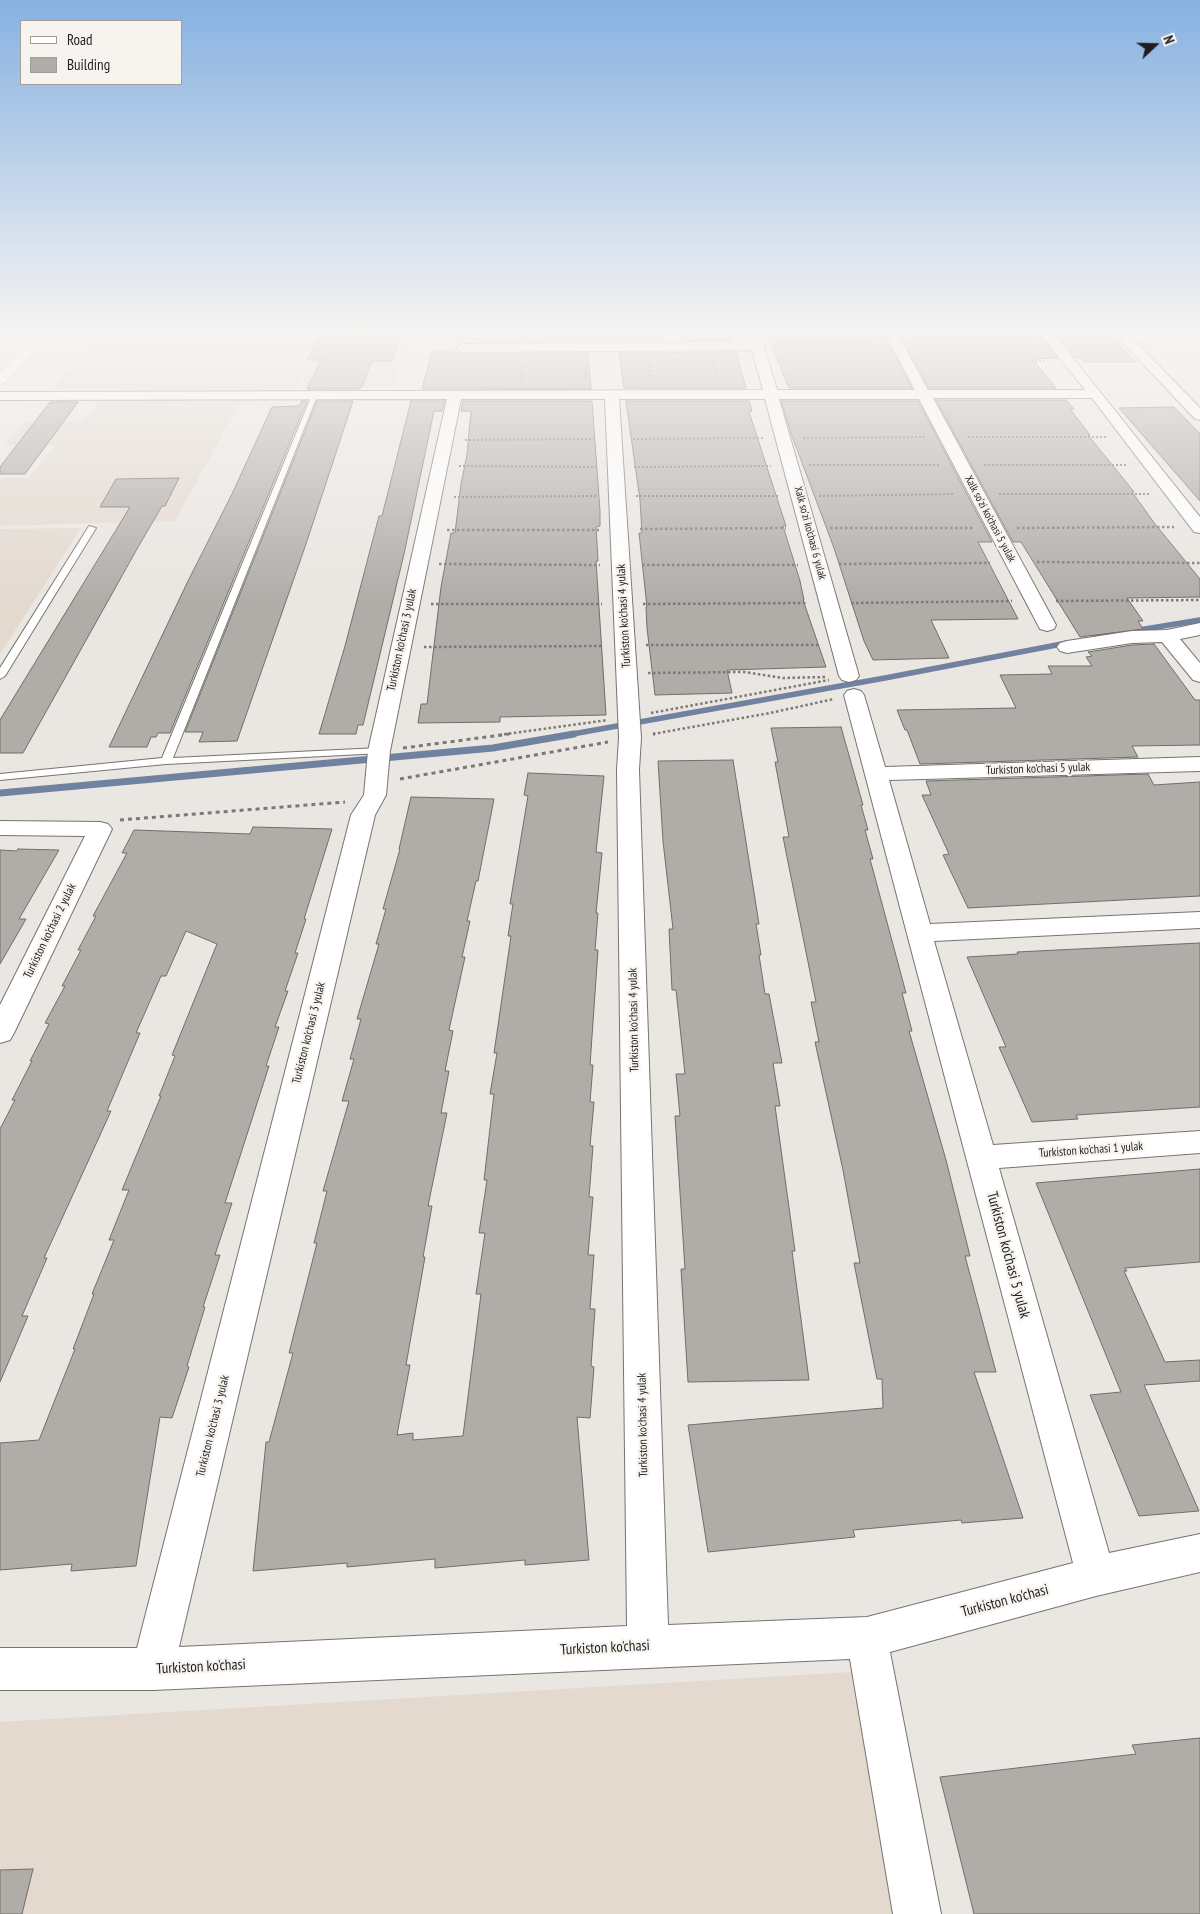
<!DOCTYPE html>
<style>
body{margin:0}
#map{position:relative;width:1200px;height:1914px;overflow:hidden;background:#eae6e1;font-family:"PT Sans Narrow",sans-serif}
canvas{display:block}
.legend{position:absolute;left:20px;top:20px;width:162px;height:65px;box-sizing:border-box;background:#f7f3ef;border:1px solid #a19e9b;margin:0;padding:6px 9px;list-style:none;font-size:15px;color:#201e1d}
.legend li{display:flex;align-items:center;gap:10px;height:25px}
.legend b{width:25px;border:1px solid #a19e9b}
.north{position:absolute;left:1130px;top:20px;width:50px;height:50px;-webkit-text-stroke:4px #f7f3ef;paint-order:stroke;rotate:69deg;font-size:14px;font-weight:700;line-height:20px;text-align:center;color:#201e1d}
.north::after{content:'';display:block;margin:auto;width:18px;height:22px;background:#201e1d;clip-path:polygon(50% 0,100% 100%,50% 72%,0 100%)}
</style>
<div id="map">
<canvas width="1200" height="1914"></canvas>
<ul class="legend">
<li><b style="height:6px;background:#fff"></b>Road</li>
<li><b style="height:14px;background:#b0aca8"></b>Building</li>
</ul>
<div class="north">N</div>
</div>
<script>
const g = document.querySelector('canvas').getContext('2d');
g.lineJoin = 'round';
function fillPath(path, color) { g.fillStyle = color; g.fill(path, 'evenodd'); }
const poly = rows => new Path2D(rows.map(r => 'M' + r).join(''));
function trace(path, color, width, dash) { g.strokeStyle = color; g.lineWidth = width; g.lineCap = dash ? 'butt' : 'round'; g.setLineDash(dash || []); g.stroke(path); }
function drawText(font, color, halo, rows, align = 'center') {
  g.font = font + ' "PT Sans Narrow",sans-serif'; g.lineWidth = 4.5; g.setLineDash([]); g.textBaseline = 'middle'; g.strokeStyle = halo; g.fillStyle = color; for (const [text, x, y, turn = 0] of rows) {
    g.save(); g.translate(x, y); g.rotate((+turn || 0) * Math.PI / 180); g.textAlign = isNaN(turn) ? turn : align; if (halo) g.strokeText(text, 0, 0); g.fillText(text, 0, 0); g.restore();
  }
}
fillPath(poly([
 [100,333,314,333,310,343,214,344,314,344,298,389,52,389],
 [440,333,664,333,665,340,437,341],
 [316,343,407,343,393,388,300,389],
 [241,401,175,521,0,526,0,478,28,478,55,446,4,445,25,422,83,421,98,402],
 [81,528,0,654,0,529],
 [869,1671,912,1914,0,1914,0,1722]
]), '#e3d9cf');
trace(poly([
 [1096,637,1200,620],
 [567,735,885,678,1067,643]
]), '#70829f', 5.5);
trace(poly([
 [0,793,493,748,574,734]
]), '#70829f', 7);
const building = poly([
 [400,333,392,361,372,361,362,387,357,389,307,389,321,360,308,360,320,334,400,333],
 [686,333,731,333,733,340,688,341,686,333],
 [766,333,883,333,912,388,789,388,766,333],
 [899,333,1038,333,1058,358,1032,359,1056,388,929,388,899,333],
 [1055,333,1108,333,1136,362,1085,362,1081,358,1076,358,1055,333],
 [432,352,458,352,462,354,588,353,591,389,422,389,432,352],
 [736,352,746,388,624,388,619,353,736,352],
 [936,400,1066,400,1074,409,1070,409,1090,435,1088,435,1134,492,1132,492,1155,524,1200,579,1200,597,1127,598,1143,621,1138,621,1143,629,1080,637,1021,542,1013,542,936,400],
 [302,401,307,401,170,733,158,733,156,737,151,737,147,747,109,747,188,581,232,494,272,407,299,406,302,401],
 [317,401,353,401,306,544,237,741,199,742,203,732,185,732,317,401],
 [411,401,445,401,442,411,434,411,404,554,363,725,358,725,356,734,319,734,345,646,379,516,382,516,411,401],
 [463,401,592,401,600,511,600,526,596,527,598,561,596,561,606,715,500,717,500,722,418,723,421,704,427,704,441,587,451,533,455,533,461,484,467,455,471,411,461,411,463,401],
 [626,401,749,401,752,411,749,412,786,526,783,526,800,581,804,600,803,600,826,667,727,670,732,693,655,695,647,628,646,607,647,607,639,533,642,533,640,500,626,401],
 [781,401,918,401,992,542,978,542,1018,619,931,620,949,658,873,660,864,641,834,548,792,436,781,401],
 [50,402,78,402,25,474,0,474,0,467,50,402],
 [1174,407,1200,434,1200,501,1119,408,1174,407],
 [179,478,165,506,162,506,137,549,23,753,0,753,0,720,130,507,100,507,116,479,179,478],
 [1154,644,1195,700,1200,700,1200,745,1132,746,1138,757,920,764,907,730,905,730,897,710,1016,708,1000,675,1052,674,1048,666,1092,666,1086,657,1092,656,1088,652,1132,645,1154,644],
 [841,727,863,805,861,805,868,830,865,830,873,859,870,859,906,993,902,993,912,1031,909,1031,946,1160,970,1256,965,1256,996,1372,974,1372,1023,1518,962,1523,961,1520,853,1530,855,1537,708,1552,688,1425,883,1408,882,1379,877,1379,854,1263,860,1263,843,1170,815,1042,819,1042,811,1002,816,1002,783,837,789,837,775,762,778,762,771,728,841,727],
 [733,760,759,924,756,924,761,955,759,955,765,994,769,994,782,1063,773,1063,780,1106,775,1106,795,1251,792,1251,809,1380,688,1382,681,1269,685,1269,675,1116,680,1116,676,1074,685,1074,676,990,672,990,669,929,673,929,663,841,658,761,733,760],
 [528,773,604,776,596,852,602,853,596,913,598,913,595,950,598,950,590,1065,593,1065,590,1102,594,1102,590,1146,593,1146,589,1197,593,1197,588,1255,594,1255,590,1309,595,1309,591,1366,594,1367,590,1418,577,1417,589,1560,525,1565,525,1560,435,1568,435,1559,347,1567,347,1563,253,1571,266,1442,269,1442,293,1353,289,1353,317,1243,314,1243,327,1191,323,1191,349,1101,342,1101,354,1059,350,1059,361,1019,357,1019,379,944,376,944,386,909,383,909,400,849,399,849,411,797,494,799,478,881,476,881,467,921,470,921,462,957,465,957,449,1030,453,1031,445,1071,449,1071,441,1113,447,1113,428,1206,432,1206,423,1257,425,1257,406,1365,410,1365,397,1435,413,1433,413,1440,463,1436,481,1294,476,1294,485,1233,479,1233,487,1180,484,1180,494,1094,490,1094,497,1053,494,1053,511,936,508,936,513,904,510,904,528,796,524,795,528,773],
 [1148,774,1154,785,1200,782,1200,896,968,908,943,855,949,854,922,795,931,795,926,781,1148,774],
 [253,827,332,829,304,919,306,919,295,953,298,953,285,991,288,991,275,1027,279,1027,266,1066,269,1066,225,1203,232,1203,215,1255,220,1255,203,1307,205,1307,187,1366,189,1367,172,1418,160,1417,136,1566,71,1571,72,1564,0,1570,0,1443,39,1440,75,1349,73,1349,94,1294,92,1294,114,1240,109,1240,129,1190,122,1190,161,1096,159,1096,175,1056,172,1055,217,944,186,931,166,976,161,976,136,1033,140,1033,107,1111,111,1111,44,1258,47,1258,22,1316,28,1316,0,1382,0,1129,15,1100,12,1100,32,1061,30,1061,49,1024,45,1023,65,986,62,986,81,950,78,950,96,916,93,916,127,853,122,853,134,830,250,834,253,827],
 [18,849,59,850,19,919,26,919,0,964,0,850,17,851,18,849],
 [1200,943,1200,1107,1076,1115,1078,1119,1032,1122,999,1047,1006,1047,967,957,1018,954,1017,952,1200,943],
 [1200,1169,1200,1262,1125,1268,1127,1271,1124,1271,1165,1362,1200,1360,1200,1381,1144,1385,1199,1511,1139,1516,1090,1395,1121,1392,1036,1183,1200,1169],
 [1200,1738,1200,1914,974,1914,940,1777,1136,1754,1132,1745,1200,1738],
 [33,1869,22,1914,0,1914,0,1870,33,1869]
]);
fillPath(building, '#b0aca8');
trace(building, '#716e6a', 1);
const lane = poly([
 [312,395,317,396,173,758,379,748,383,749,384,751,383,753,166,764,0,780,0,774,162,758,312,395],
 [89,526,96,528,5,676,0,679,0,668,89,526]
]);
const street = poly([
 [748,333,760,333,777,390,915,390,885,333,897,333,928,390,1085,390,1040,333,1053,333,1200,517,1200,533,1194,532,1092,398,933,398,1056,625,1054,629,1047,631,1040,629,919,399,779,399,859,676,856,680,849,682,842,680,839,676,765,399,619,399,641,738,639,770,668,1625,867,1617,1073,1563,844,695,847,691,854,689,861,691,864,695,885,767,1200,757,1200,771,889,780,930,924,1200,912,1200,928,934,941,993,1145,1200,1131,1200,1153,999,1168,1109,1553,1200,1534,1200,1572,1096,1596,890,1652,941,1914,893,1914,850,1659,153,1690,0,1690,0,1648,137,1648,351,815,364,795,368,751,447,399,0,400,0,392,763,390,752,350,462,352,456,348,462,344,750,342,748,333],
 [461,399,605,399,619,738,617,770,627,1626,179,1647,375,815,386,795,390,751,461,399],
 [1114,333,1127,333,1200,408,1200,420,1195,419,1114,333],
 [1200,623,1200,635,1180,639,1200,663,1200,682,1193,680,1162,642,1132,643,1067,653,1060,651,1057,647,1060,643,1067,641,1132,631,1167,630,1200,623],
 [0,821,100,822,108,824,112,829,14,1033,10,1040,0,1043,0,1005,85,836,0,835,0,821]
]);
const primary = poly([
 [38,333,52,333,5,383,0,384,0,372,38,333]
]);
trace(lane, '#777470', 2);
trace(street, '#777470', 2);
trace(primary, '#777470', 1);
trace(poly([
 [915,340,1031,340],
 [775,342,876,341],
 [713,361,716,377],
 [782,361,886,361],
 [927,361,1046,361],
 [649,362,651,378],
 [521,379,523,363],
 [585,379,586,363],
 [968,437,1106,437],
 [803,438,926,437],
 [633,439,764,438],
 [465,440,594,439],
 [809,465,941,465],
 [984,465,1128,465],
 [459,466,596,467],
 [634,467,771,466],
 [999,494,1150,494],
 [636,496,780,496],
 [819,496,955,494],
 [454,497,597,496]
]), '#7b7875', 2, [2, 2]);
trace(poly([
 [830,528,974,528],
 [1017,528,1174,527],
 [640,529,786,528],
 [447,530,599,530],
 [1037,562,1200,563],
 [439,564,600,565],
 [839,564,990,563],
 [642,565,798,565],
 [1056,601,1200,600],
 [851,603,1012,601],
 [431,604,602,604],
 [643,604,807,603],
 [646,645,818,645],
 [424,647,603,646],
 [648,673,744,672,783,678,826,677],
 [651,713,829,680],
 [653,734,770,713,834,699],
 [499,735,608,720]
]), '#7b7875', 2.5, [2.5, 2.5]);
trace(poly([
 [653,734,655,734],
 [403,748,509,734],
 [400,779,608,742],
 [120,820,345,802]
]), '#7b7875', 3, [4, 4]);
fillPath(lane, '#fff');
fillPath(street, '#fff');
fillPath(primary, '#fff');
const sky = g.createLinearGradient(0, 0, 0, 601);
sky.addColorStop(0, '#86b1e1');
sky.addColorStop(0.55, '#f6f4f2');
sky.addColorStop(1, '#f6f4f200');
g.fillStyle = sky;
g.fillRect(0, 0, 1200, 601);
drawText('11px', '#201e1d', '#f7f3ef', [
 ["Xalk so'zi ko'chasi 5 yulak",990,519,62],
 ["Xalk so'zi ko'chasi 6 yulak",810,533,75]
]);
drawText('12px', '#201e1d', '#f7f3ef', [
 ["Turkiston ko'chasi 4 yulak",624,616,-93],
 ["Turkiston ko'chasi 3 yulak",402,640,-78],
 ["Turkiston ko'chasi 5 yulak",1038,769,-2],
 ["Turkiston ko'chasi 2 yulak",50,931,-64],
 ["Turkiston ko'chasi 4 yulak",634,1020,-91],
 ["Turkiston ko'chasi 3 yulak",309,1033,-76],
 ["Turkiston ko'chasi 1 yulak",1091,1150,-4],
 ["Turkiston ko'chasi 4 yulak",643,1425,-91],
 ["Turkiston ko'chasi 3 yulak",213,1426,-76]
]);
drawText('15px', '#201e1d', '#f7f3ef', [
 ["Turkiston ko'chasi 5 yulak",1008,1255,75],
 ["Turkiston ko'chasi",1005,1601,-15],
 ["Turkiston ko'chasi",605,1648,-3],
 ["Turkiston ko'chasi",201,1667,-3]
]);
</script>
